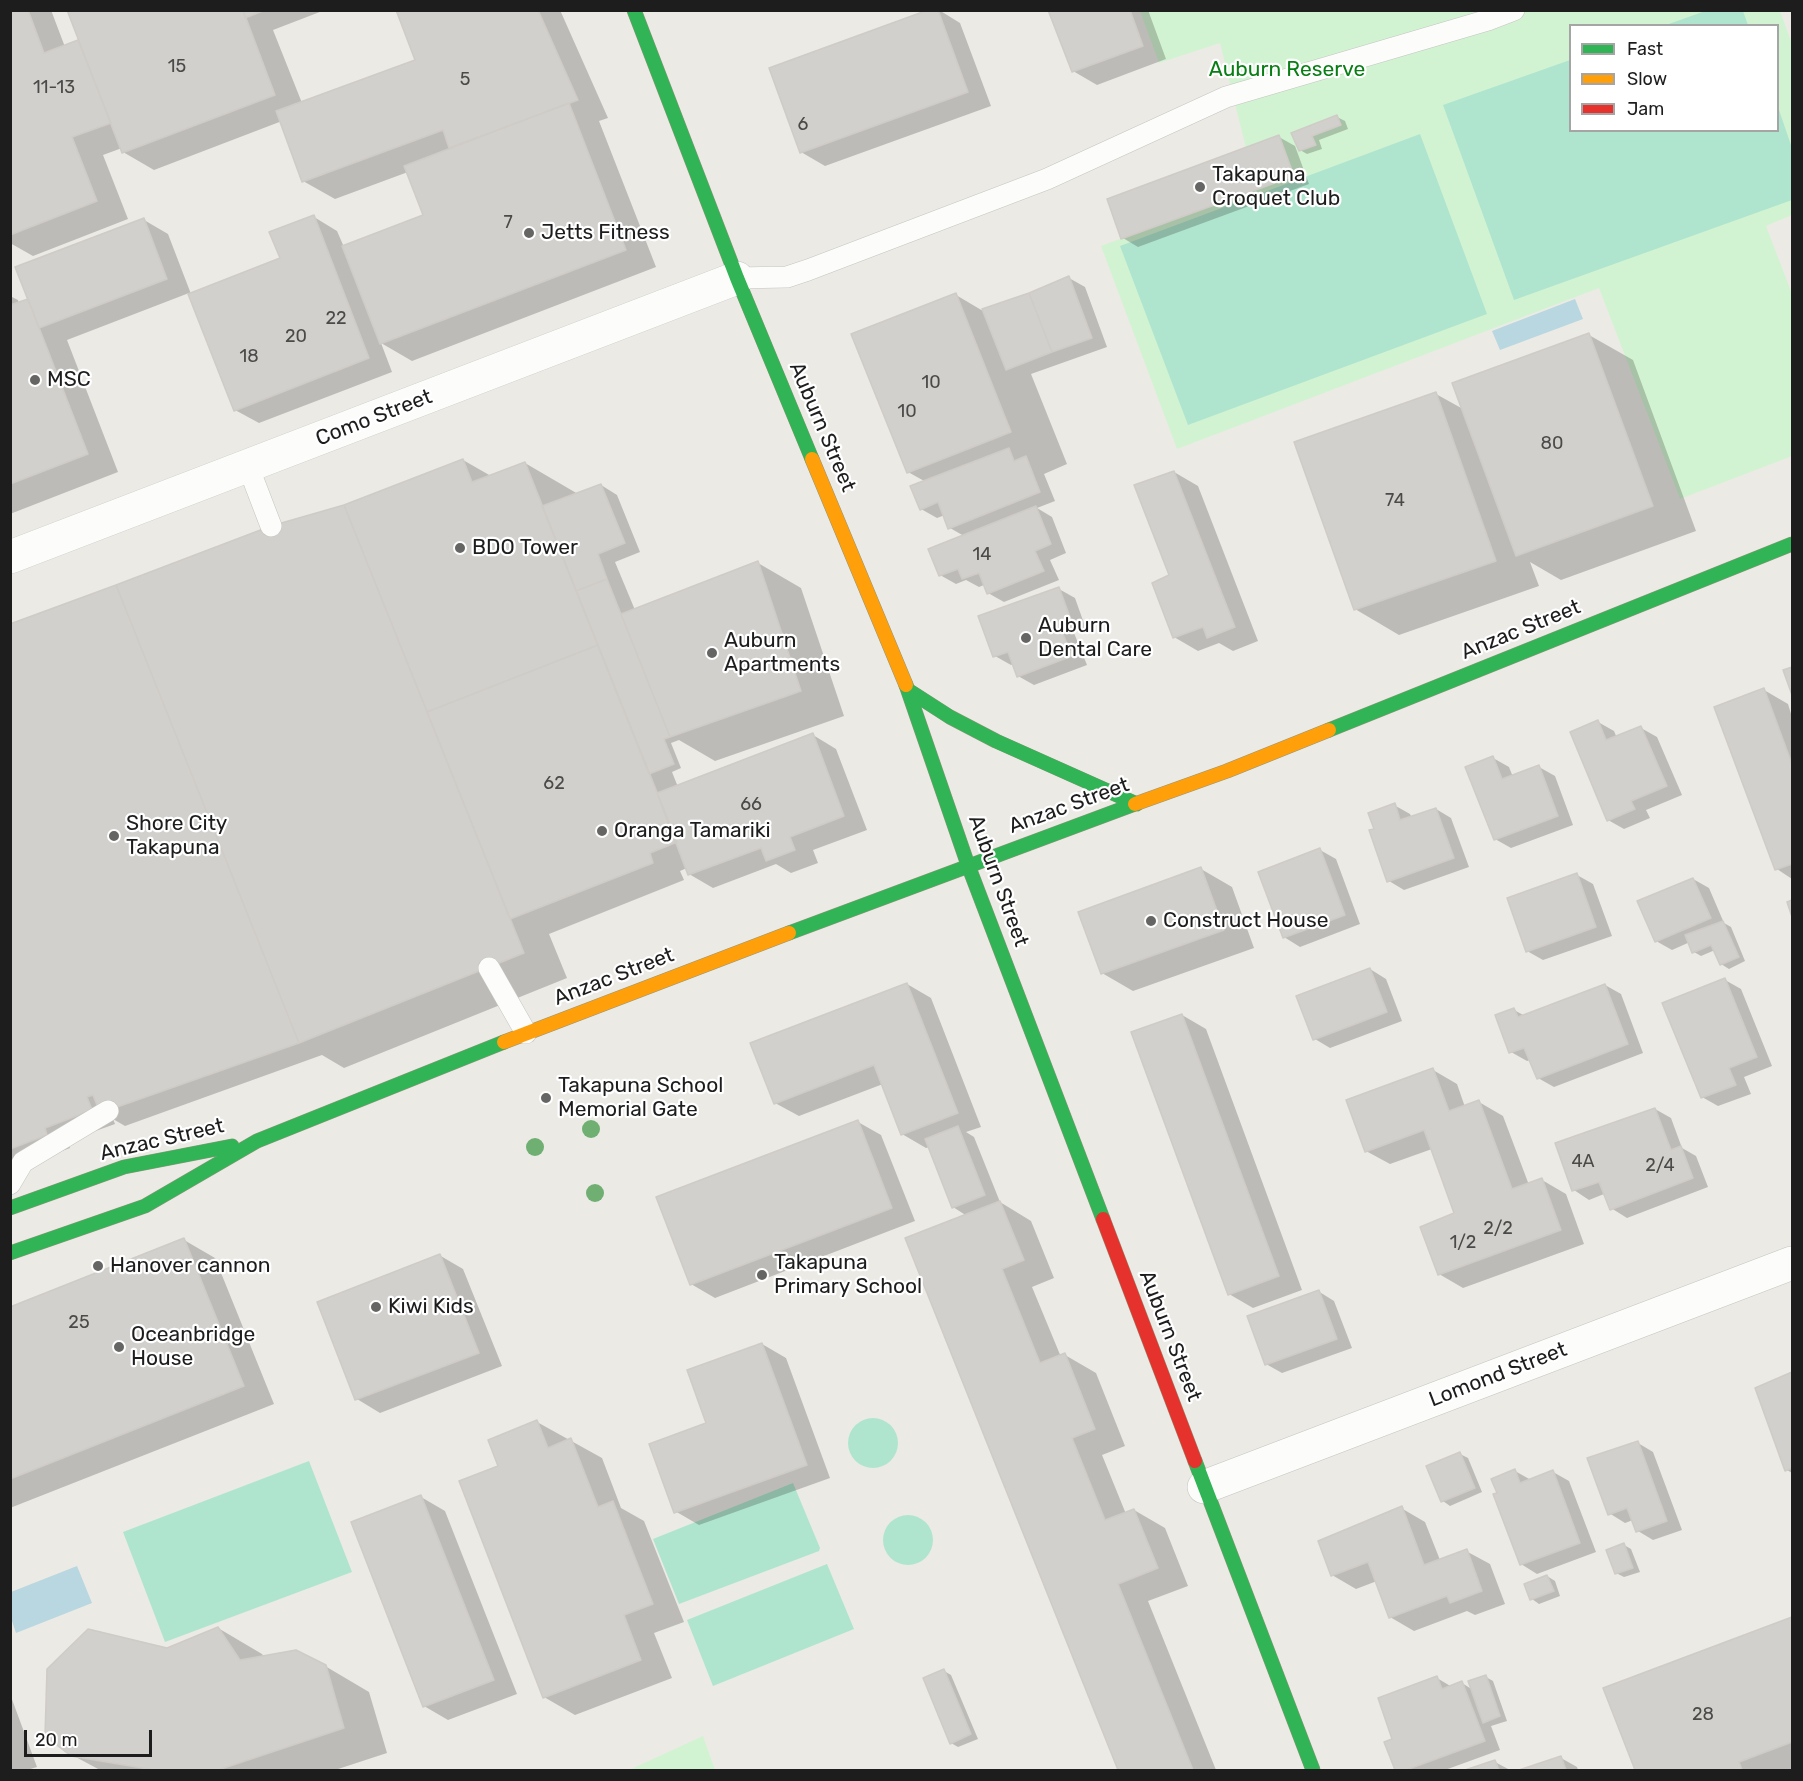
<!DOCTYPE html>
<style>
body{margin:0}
#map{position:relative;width:1803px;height:1781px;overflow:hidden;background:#eceae5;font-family:Rubik,sans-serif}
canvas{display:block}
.frame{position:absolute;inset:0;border:12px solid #1d1d1d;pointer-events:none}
.legend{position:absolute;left:1569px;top:24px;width:210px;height:108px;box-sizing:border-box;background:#fff;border:2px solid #a5a5a5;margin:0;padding:8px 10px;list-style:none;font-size:18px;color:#1d1d1d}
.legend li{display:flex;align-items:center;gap:12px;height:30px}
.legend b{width:30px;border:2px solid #a5a5a5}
.scale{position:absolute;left:24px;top:1730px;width:128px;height:27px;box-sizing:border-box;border:3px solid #1d1d1d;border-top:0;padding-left:8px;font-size:18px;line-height:21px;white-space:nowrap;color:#1d1d1d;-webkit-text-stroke:4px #fff;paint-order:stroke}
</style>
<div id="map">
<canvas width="1803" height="1781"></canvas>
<div class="frame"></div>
<ul class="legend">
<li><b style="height:8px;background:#30b455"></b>Fast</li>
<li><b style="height:8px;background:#ff9f0a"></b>Slow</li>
<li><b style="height:8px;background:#e5322d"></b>Jam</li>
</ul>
<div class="scale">20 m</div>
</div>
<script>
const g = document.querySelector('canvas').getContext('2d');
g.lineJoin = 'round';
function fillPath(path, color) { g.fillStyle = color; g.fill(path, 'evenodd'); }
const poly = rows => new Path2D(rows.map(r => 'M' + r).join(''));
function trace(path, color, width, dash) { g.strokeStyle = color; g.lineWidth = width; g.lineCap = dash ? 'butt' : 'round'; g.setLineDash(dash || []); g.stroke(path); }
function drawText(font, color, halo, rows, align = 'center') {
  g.font = font + ' Rubik,sans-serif'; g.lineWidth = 4.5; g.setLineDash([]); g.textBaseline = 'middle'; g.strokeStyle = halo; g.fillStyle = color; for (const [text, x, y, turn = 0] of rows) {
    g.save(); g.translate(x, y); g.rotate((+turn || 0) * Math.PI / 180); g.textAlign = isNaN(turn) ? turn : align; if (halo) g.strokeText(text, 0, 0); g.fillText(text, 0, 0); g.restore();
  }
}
fillPath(poly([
 [1140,11,1780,11,1792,44,1792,215,1766,226,1792,294,1792,456,1680,499,1599,288,1177,449,1101,246,1294,175,1279,136,1246,148,1220,43,1159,63],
 [1570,26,1778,26,1778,130,1570,130],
 [703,1736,715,1770,629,1770]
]), '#d2f3d2');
fillPath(poly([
 [1708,10,1743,11,1748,25,1666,25],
 [1570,60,1570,130,1778,130,1778,107,1792,148,1792,200,1514,300,1443,105],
 [1420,134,1487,314,1188,425,1120,246],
 '848 1443a25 25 0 1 1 50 0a25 25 0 1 1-50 0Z',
 [309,1461,352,1572,165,1642,123,1532],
 [793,1483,820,1548,819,1551,679,1604,653,1539],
 '883 1540a25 25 0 1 1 50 0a25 25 0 1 1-50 0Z',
 [827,1564,854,1629,713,1686,687,1620]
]), '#afe5ce');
fillPath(poly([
 [1575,299,1583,319,1500,350,1492,331],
 [77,1566,92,1603,16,1633,11,1618,11,1592]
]), '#b8d7e0');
fillPath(poly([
 [10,10,51,10,65,47,80,41,69,10,325,10,273,30,302,103,417,61,398,10,560,10,608,118,599,121,656,267,412,361,381,343,392,372,259,423,235,410,189,293,67,340,118,472,10,514,10,296,18,300,19,304,29,300,144,220,168,234,191,294,282,259,314,217,337,231,344,247,425,215,408,172,335,199,303,181,282,121,154,170,123,152,122,148,103,155,128,219,33,256,10,243],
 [933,10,939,10,960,23,991,106,825,166,801,152],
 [1050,10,1148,10,1166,59,1097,85,1073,71],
 [1337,117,1345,121,1348,129,1319,140,1322,149,1307,154,1300,150,1293,134],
 [1279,137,1295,146,1309,184,1138,247,1123,238],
 [1069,278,1085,287,1107,347,1031,374,1067,464,1044,474,1055,501,1037,508,1052,517,1066,553,1050,560,1059,580,1004,602,988,593,984,585,979,587,966,580,956,584,940,575,964,536,950,528,945,515,937,518,921,509,926,482,908,472,956,295,983,311],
 [1589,335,1633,360,1696,531,1561,580,1530,562,1539,586,1399,635,1355,609,1436,394,1463,409],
 [463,460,491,476,525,463,578,494,601,485,617,495,640,552,615,562,635,610,758,563,801,588,844,716,715,761,679,740,671,743,681,768,672,772,678,787,813,735,836,749,867,830,813,850,818,863,791,873,776,864,713,888,689,874,687,868,680,871,684,880,549,934,567,978,344,1068,322,1055,125,1126,113,1119,115,1124,68,1141,70,1148,10,1171,10,626,345,506],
 [1174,472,1198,486,1258,641,1233,651,1219,643,1198,651,1174,637,1171,576],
 [1059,589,1075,598,1086,629,1074,633,1087,665,1034,685,1018,676,1014,664,1011,665,995,656],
 [1764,690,1788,704,1792,717,1792,879,1777,869],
 [1598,722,1614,731,1617,738,1641,728,1657,737,1682,795,1646,810,1650,818,1624,829,1608,820],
 [1493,758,1509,767,1513,777,1539,767,1555,776,1573,825,1511,848,1495,839],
 [1394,805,1410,814,1412,818,1436,809,1451,818,1469,867,1404,890,1389,881,1376,830],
 [1320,850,1336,859,1360,924,1300,947,1284,937],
 [1201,869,1232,887,1254,948,1133,991,1102,973],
 [1577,875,1593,884,1612,936,1543,960,1527,951],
 [1693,879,1709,888,1724,923,1731,927,1745,961,1729,969,1721,964,1715,950,1701,956,1694,952,1690,942,1672,950,1656,941],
 [1370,969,1386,979,1402,1021,1330,1048,1315,1039],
 [1725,980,1741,989,1772,1066,1744,1077,1751,1094,1718,1106,1702,1097],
 [907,984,931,998,981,1127,966,1132,974,1137,1000,1202,1031,1221,1054,1278,1032,1287,1061,1357,1065,1355,1096,1373,1125,1446,1102,1455,1126,1514,1134,1510,1165,1528,1188,1586,1148,1601,1216,1770,1120,1770,907,1239,967,1216,953,1207,930,1147,926,1148,902,1134,883,1084,799,1116,775,1103],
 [1605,985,1621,994,1643,1053,1554,1087,1538,1078,1531,1060,1527,1061,1511,1052,1514,1010,1525,1016],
 [1182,1015,1206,1029,1302,1290,1253,1308,1229,1294],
 [1433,1070,1457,1084,1465,1107,1479,1102,1503,1116,1529,1185,1542,1180,1566,1194,1584,1244,1463,1288,1439,1274,1456,1214,1432,1149,1390,1164,1366,1151],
 [1655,1109,1671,1118,1682,1148,1696,1156,1708,1187,1627,1218,1611,1208,1604,1194,1589,1200,1574,1190],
 [858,1122,881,1135,915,1221,715,1298,691,1284],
 [184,1240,215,1258,274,1404,10,1508,10,1308],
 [439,1255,463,1269,502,1366,380,1413,357,1399],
 [1318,1291,1334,1301,1352,1348,1282,1373,1266,1364],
 [762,1344,786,1358,830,1478,699,1525,675,1511,708,1424],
 [1792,1374,1792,1473,1787,1470,1757,1388],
 [537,1422,602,1458,621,1508,644,1521,684,1622,654,1633,672,1678,575,1715,544,1697,500,1467],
 [1638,1443,1653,1452,1682,1530,1653,1540,1638,1531,1633,1520,1625,1523,1609,1513],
 [1460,1454,1468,1458,1482,1492,1450,1506,1443,1501],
 [1515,1471,1531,1480,1553,1472,1569,1481,1596,1552,1537,1574,1521,1564,1498,1494],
 [421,1497,445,1511,517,1694,448,1720,424,1706],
 [1401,1508,1425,1522,1440,1560,1466,1551,1490,1564,1505,1604,1475,1615,1467,1611,1414,1631,1390,1617,1377,1581,1356,1589,1332,1575],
 [1624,1545,1631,1549,1640,1572,1624,1577,1616,1573],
 [1547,1576,1555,1581,1560,1596,1539,1604,1532,1599],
 [1792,1619,1792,1770,1636,1770,1605,1688],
 [218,1628,262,1654,264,1657,325,1666,369,1692,387,1753,335,1770,100,1770,72,1755,167,1650],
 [944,1671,951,1675,978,1739,958,1747,951,1743],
 [1486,1677,1493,1681,1507,1721,1491,1726,1500,1750,1445,1770,1397,1770,1386,1743,1394,1739,1437,1678,1452,1687,1462,1683,1473,1690],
 [10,1694,37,1767,27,1770,10,1770],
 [1561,1758,1577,1767,1578,1770,1524,1770],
 [1495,1762,1510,1770,1469,1770]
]), '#0003');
const building = poly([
 [10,10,28,10,44,53,78,40,111,123,72,137,97,201,10,235,10,10],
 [67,10,243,10,275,95,122,153,67,10],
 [243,10,265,10,245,18,243,10],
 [396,10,538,10,578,100,449,148,443,130,302,182,276,111,415,60,396,10],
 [928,10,938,10,968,92,800,153,769,68,928,10],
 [1048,10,1130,10,1143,46,1072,72,1048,10],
 [569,103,626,250,380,344,342,246,423,215,404,166,569,103],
 [1337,115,1341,125,1312,136,1316,145,1299,151,1291,133,1337,115],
 [1279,135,1294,176,1121,239,1107,199,1279,135],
 [314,215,369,358,234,411,188,294,280,258,269,232,314,215],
 [144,218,167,279,39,328,15,267,144,218],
 [1069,276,1092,338,1052,352,1029,293,1069,276],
 [956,293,1011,432,907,473,851,334,956,293],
 [1029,293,1052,352,1006,370,982,309,1029,293],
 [28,299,88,454,10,484,10,305,28,299],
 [1589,333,1653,506,1516,556,1452,383,1589,333],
 [1436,392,1496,561,1354,610,1294,442,1436,392],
 [1009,448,1014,461,1026,456,1040,492,948,529,938,502,920,510,910,486,1009,448],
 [463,459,472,482,525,462,598,645,427,712,344,505,463,459],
 [1174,471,1235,627,1207,638,1203,627,1173,638,1152,583,1169,575,1134,485,1174,471],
 [601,484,625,543,598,554,607,579,576,591,542,506,601,484],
 [344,505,524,953,299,1043,116,585,271,526,344,505],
 [1036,506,1051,544,1035,551,1044,571,987,594,979,573,962,579,958,569,939,576,928,549,1036,506],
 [758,561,801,691,670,737,621,614,758,561],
 [607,579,670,737,664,739,674,764,649,774,576,591,607,579],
 [116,585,299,1043,100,1113,93,1095,87,1097,92,1110,45,1128,47,1135,10,1149,10,624,116,585],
 [1059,587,1071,620,1059,624,1072,656,1017,677,1008,652,993,657,978,616,1059,587],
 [598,645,677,842,650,853,653,863,510,919,427,712,598,645],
 [1792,667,1792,695,1783,670,1792,667],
 [1764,688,1792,764,1792,864,1775,870,1714,707,1764,688],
 [1598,720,1606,740,1641,726,1667,786,1631,801,1635,809,1607,821,1570,732,1598,720],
 [813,733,844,816,790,837,795,850,766,861,761,848,688,875,657,793,813,733],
 [1493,756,1502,779,1539,765,1558,816,1494,840,1465,767,1493,756],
 [1395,803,1400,820,1436,808,1454,858,1387,882,1369,830,1374,829,1368,813,1395,803],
 [1320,848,1345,915,1283,938,1258,872,1320,848],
 [1201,867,1224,930,1101,974,1078,912,1201,867],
 [1577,873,1596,927,1526,952,1507,898,1577,873],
 [1693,878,1711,918,1655,942,1637,901,1693,878],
 [1792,900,1792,917,1787,902,1792,900],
 [1723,921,1739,957,1720,965,1711,945,1692,953,1685,935,1723,921],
 [1370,968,1387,1012,1313,1040,1296,996,1370,968],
 [1725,978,1757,1057,1729,1068,1736,1085,1701,1098,1662,1003,1725,978],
 [907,983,958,1113,901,1135,874,1065,774,1104,750,1043,907,983],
 [1605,984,1628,1044,1537,1079,1524,1048,1509,1053,1495,1015,1514,1008,1518,1017,1605,984],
 [1182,1014,1279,1276,1228,1295,1131,1032,1182,1014],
 [1433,1068,1449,1111,1479,1100,1512,1189,1542,1178,1561,1230,1438,1275,1420,1227,1454,1213,1424,1130,1365,1152,1346,1100,1433,1068],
 [1655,1108,1671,1150,1681,1146,1693,1178,1610,1210,1599,1182,1572,1191,1555,1143,1655,1108],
 [858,1120,892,1208,690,1285,656,1197,858,1120],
 [958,1126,985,1195,952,1208,925,1139,958,1126],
 [1000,1201,1024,1260,1002,1269,1040,1363,1065,1353,1095,1429,1072,1438,1105,1520,1134,1509,1158,1568,1118,1584,1193,1770,1118,1770,905,1238,1000,1201],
 [184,1238,244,1386,10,1479,10,1307,184,1238],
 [440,1254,479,1353,355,1400,317,1302,440,1254],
 [1319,1290,1337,1339,1265,1365,1247,1316,1319,1290],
 [762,1343,807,1465,674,1513,649,1444,706,1423,687,1370,762,1343],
 [1792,1372,1792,1468,1785,1471,1755,1388,1792,1372],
 [537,1420,548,1448,571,1438,598,1507,613,1501,653,1604,624,1615,641,1660,543,1698,459,1481,498,1466,488,1440,537,1420],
 [1638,1441,1667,1521,1636,1532,1627,1508,1608,1515,1587,1458,1638,1441],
 [1460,1452,1475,1488,1441,1502,1426,1466,1460,1452],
 [1515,1469,1520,1483,1553,1470,1580,1543,1520,1565,1493,1494,1497,1493,1491,1479,1515,1469],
 [421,1495,494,1680,423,1707,351,1522,421,1495],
 [1402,1506,1424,1565,1467,1549,1482,1591,1450,1603,1447,1596,1389,1618,1368,1562,1331,1576,1318,1541,1402,1506],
 [1624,1543,1633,1568,1615,1574,1606,1550,1624,1543],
 [1547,1575,1554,1591,1530,1600,1524,1584,1547,1575],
 [1792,1617,1792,1742,1739,1762,1742,1770,1635,1770,1603,1688,1792,1617],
 [218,1627,240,1660,296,1650,326,1665,344,1728,218,1770,154,1770,71,1756,45,1736,47,1669,88,1629,167,1648,218,1627],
 [944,1669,971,1734,950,1744,923,1678,944,1669],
 [1486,1675,1500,1716,1483,1723,1468,1681,1486,1675],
 [1437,1676,1442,1689,1462,1681,1485,1741,1406,1770,1395,1770,1384,1742,1392,1739,1378,1698,1437,1676],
 [1561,1756,1566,1770,1519,1770,1561,1756],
 [1495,1760,1499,1770,1465,1770,1495,1760]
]);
fillPath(building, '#d2d0cc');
trace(building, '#cfcbc6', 1.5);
const lane = poly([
 [737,278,787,277,808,270,1047,179,1226,97,1488,20,1514,10],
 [248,466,271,526],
 [489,968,526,1033],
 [10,1184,23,1162,108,1111]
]);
const street = poly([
 [10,557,737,278],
 [1204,1487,1792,1263]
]);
const fast = poly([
 [634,10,737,278,812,459],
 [906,685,968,865,1103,1219],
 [908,690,950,717,996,741,1137,804],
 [1329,730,1792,544],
 [789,933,1135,804],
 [10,1208,124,1167,232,1146],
 [10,1253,145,1206,257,1141,504,1042],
 [1195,1461,1313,1770]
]);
const slow = poly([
 [812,459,906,685],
 [1135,804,1227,771,1329,730],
 [504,1042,789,933]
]);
const jam = poly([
 [1103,1219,1195,1461]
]);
trace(lane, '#c4c4c1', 22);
trace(street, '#c4c4c1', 34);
trace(fast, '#93967c', 15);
trace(slow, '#93967c', 15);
trace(jam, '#93967c', 15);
trace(lane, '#fcfcfb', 21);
trace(street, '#fcfcfb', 33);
trace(fast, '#30b455', 14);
trace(slow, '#ff9f0a', 14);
trace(jam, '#e5322d', 14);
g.fillStyle = '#6faf72';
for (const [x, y] of [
 [591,1129],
 [535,1147],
 [595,1193]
]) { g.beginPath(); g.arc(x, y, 9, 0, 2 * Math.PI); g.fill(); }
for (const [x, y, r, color] of [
 [1200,187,6,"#656563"],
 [529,233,6,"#656563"],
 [35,380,6,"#656563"],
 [460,548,6,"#656563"],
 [1026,638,6,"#656563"],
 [712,653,6,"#656563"],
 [602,831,6,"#656563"],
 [114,836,6,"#656563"],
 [1151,921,6,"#656563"],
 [546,1098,6,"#656563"],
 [98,1266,6,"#656563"],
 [762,1275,6,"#656563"],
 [376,1307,6,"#656563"],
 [119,1347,6,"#656563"]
]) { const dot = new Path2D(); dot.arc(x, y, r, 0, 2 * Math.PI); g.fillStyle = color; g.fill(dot); trace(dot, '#fff', 2); }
drawText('18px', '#4a4a49', null, [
 ["15",177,67],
 ["5",465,80],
 ["11-13",54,88],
 ["6",803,125],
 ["7",508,223],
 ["22",336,319],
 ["20",296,337],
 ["18",249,357],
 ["10",931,383],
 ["10",907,412],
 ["80",1552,444],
 ["74",1395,501],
 ["14",982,555],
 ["62",554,784],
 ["66",751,805],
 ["4A",1583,1162],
 ["2/4",1660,1166],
 ["2/2",1498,1229],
 ["1/2",1463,1243],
 ["25",79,1323],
 ["28",1703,1715]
]);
drawText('21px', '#087e14', '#fff', [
 ["Auburn Reserve",1287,70]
]);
drawText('21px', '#1d1d1d', '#fff', [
 ["Takapuna",1212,175],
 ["Croquet Club",1212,199],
 ["Jetts Fitness",541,233],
 ["MSC",47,380],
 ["BDO Tower",472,548],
 ["Auburn",1038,626],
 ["Dental Care",1038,650],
 ["Auburn",724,641],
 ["Apartments",724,665],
 ["Shore City",126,824],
 ["Takapuna",126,848],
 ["Oranga Tamariki",614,831],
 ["Construct House",1163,921],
 ["Takapuna School",558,1086],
 ["Memorial Gate",558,1110],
 ["Takapuna",774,1263],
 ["Primary School",774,1287],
 ["Hanover cannon",110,1266],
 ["Kiwi Kids",388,1307],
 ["Oceanbridge",131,1335],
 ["House",131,1359]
], 'left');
drawText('21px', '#1d1d1d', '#fff', [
 ["Como Street",374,418,-21],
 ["Auburn Street",822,427,67],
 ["Anzac Street",1521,630,-22],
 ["Anzac Street",1069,806,-20],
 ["Auburn Street",998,881,70],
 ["Anzac Street",614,977,-21],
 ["Anzac Street",162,1140,-13],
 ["Auburn Street",1170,1336,69],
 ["Lomond Street",1498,1375,-21]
]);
</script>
